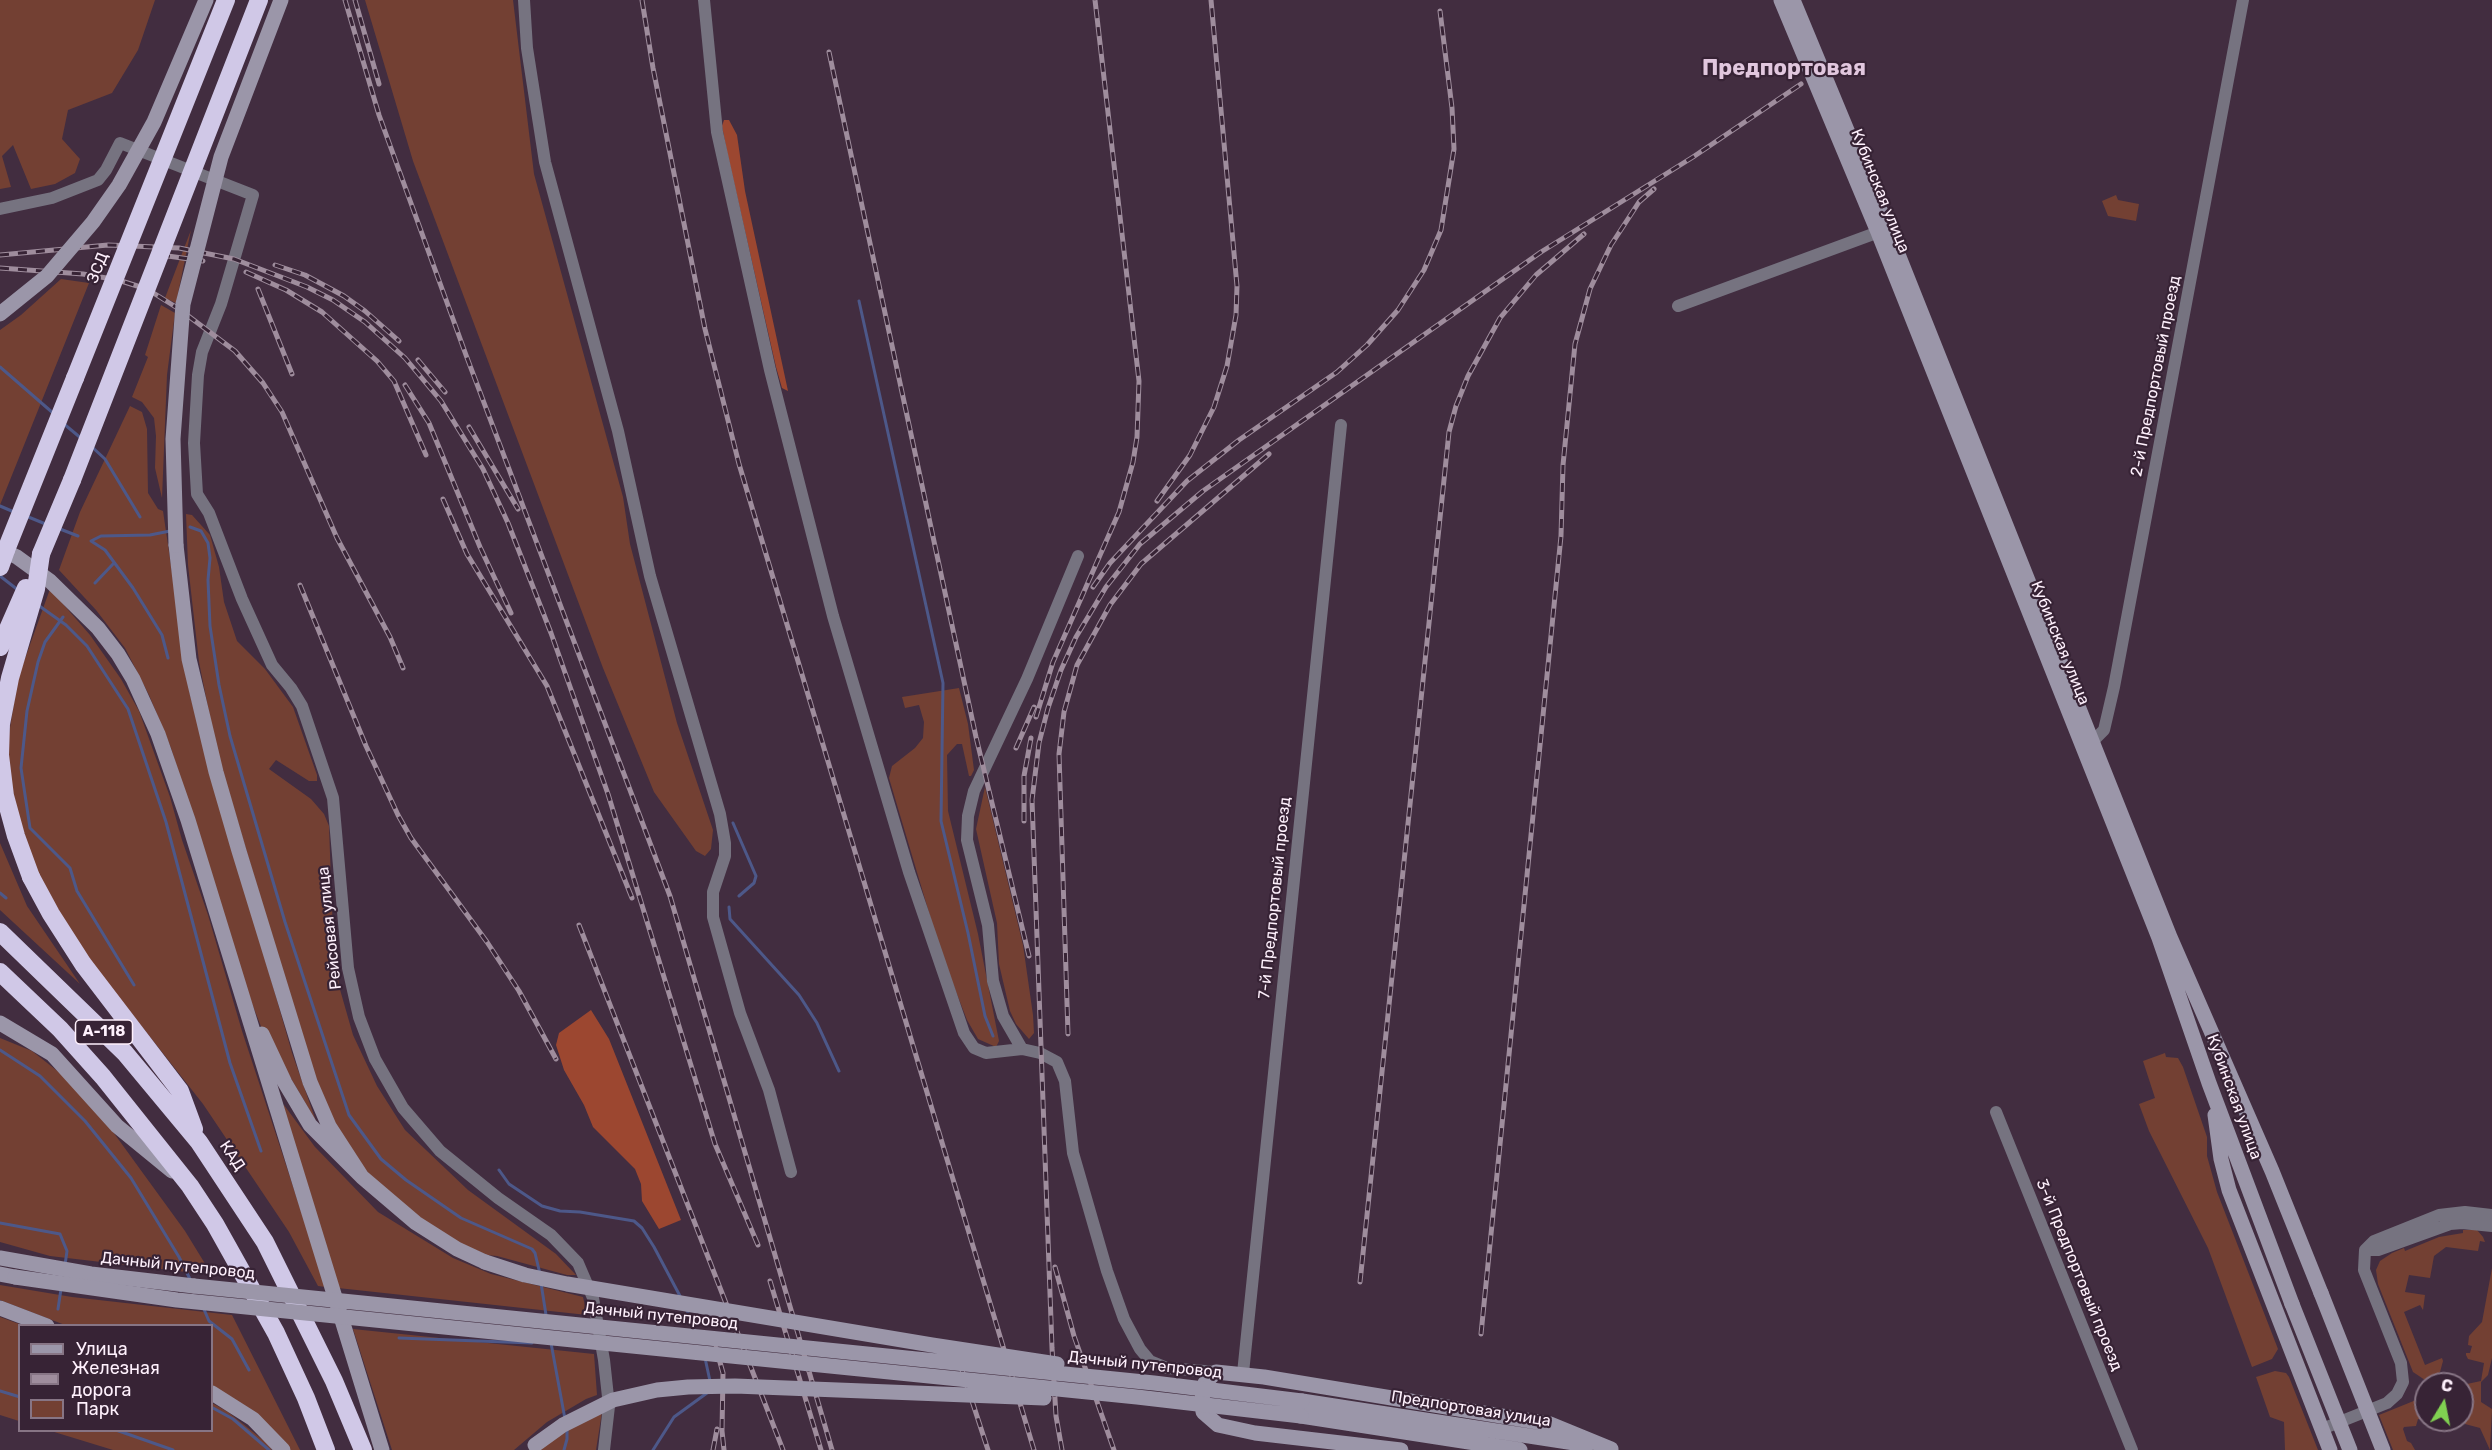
<!DOCTYPE html>
<meta charset="utf-8">
<style>
body{margin:0}
#map{position:relative;width:2492px;height:1450px;overflow:hidden;background:#422d40;font-family:Rubik,sans-serif}
canvas{display:block}
.legend{position:absolute;left:18px;top:1324px;width:195px;height:108px;box-sizing:border-box;background:#372335;border:2px solid #877585;margin:0;padding:8px 10px;list-style:none;font-size:18px;color:#fef0fc}
.legend li{display:flex;align-items:center;gap:12px;height:30px}
.legend b{width:30px;border:2px solid #877585}
.north{position:absolute;left:2414px;top:1372px;width:60px;height:60px;box-sizing:border-box;background:#372335;border:2px solid #877585;border-radius:50%;rotate:10deg;font-size:16px;font-weight:700;line-height:24px;text-align:center;color:#fef0fc}
.north::after{content:'';display:block;margin:auto;width:21px;height:27px;background:#80d051;clip-path:polygon(50% 0,100% 100%,50% 72%,0 100%)}
</style>
<div id="map">
<canvas width="2492" height="1450"></canvas>
<ul class="legend">
<li><b style="height:8px;background:#9b96a9"></b>Улица</li>
<li><b style="height:8px;background:#9f8d9d"></b>Железная дорога</li>
<li><b style="height:16px;background:#734033"></b>Парк</li>
</ul>
<div class="north">С</div>
</div>
<script>
const g = document.querySelector('canvas').getContext('2d');
g.lineJoin = 'round';
function fillPath(path, color) { g.fillStyle = color; g.fill(path, 'evenodd'); }
const poly = rows => new Path2D(rows.map(r => 'M' + r).join(''));
function trace(path, color, width, dash) { g.strokeStyle = color; g.lineWidth = width; g.lineCap = dash ? 'butt' : 'round'; g.setLineDash(dash || []); g.stroke(path); }
function drawText(font, color, halo, rows, align = 'center') {
  g.font = font + ' Rubik,sans-serif'; g.lineWidth = 4.5; g.setLineDash([]); g.textBaseline = 'middle'; g.strokeStyle = halo; g.fillStyle = color; for (const [text, x, y, turn = 0] of rows) {
    g.save(); g.translate(x, y); g.rotate((+turn || 0) * Math.PI / 180); g.textAlign = isNaN(turn) ? turn : align; if (halo) g.strokeText(text, 0, 0); g.fillText(text, 0, 0); g.restore();
  }
}
fillPath(poly([
 [0,0,155,0,138,50,112,93,68,110,62,139,80,159,75,173,55,184,31,189,13,145,2,156,11,187,0,189],
 [365,0,513,0,534,174,623,497,630,544,677,723,713,830,711,849,705,856,696,851,654,792,603,668,413,161],
 [2116,195,2118,200,2139,204,2136,221,2108,216,2102,201],
 [191,230,176,303,165,298],
 [61,279,89,283,0,505,0,330,21,315],
 [161,305,175,313,167,375,162,498,155,468,156,436,154,418,142,402,132,397,148,357,145,355],
 [130,406,142,412,147,429,148,493,158,509,163,511,190,695,292,1053,316,1121,262,1029,240,973,171,748,149,695,125,648,96,610,59,570,80,512],
 [186,514,192,515,210,535,219,567,224,602,237,641,265,669,293,707,317,775,317,781,309,781,276,760,269,769,311,799,324,814,329,826,333,935,339,986,353,1035,377,1086,405,1130,468,1190,556,1254,576,1275,567,1275,497,1256,487,1255,460,1244,420,1219,369,1174,344,1145,316,1084,217,752,199,662,188,565],
 [50,589,90,635,121,679,139,711,170,797,182,840,208,915,242,1031,326,1287,318,1286,289,1232,203,1104,80,948,35,869,15,803,9,769,9,734,18,678],
 [959,688,968,724,974,770,971,776,969,776,962,744,957,744,947,755,948,811,978,934,999,1041,996,1047,978,1039,967,1020,941,953,889,778,892,766,915,748,923,738,924,722,919,705,905,708,902,697],
 [985,787,1023,945,1033,1015,1034,1033,1029,1039,1016,1024,1010,1011,999,964,997,923,976,829],
 [0,843,27,906,80,984,0,910],
 [0,1038,32,1051,84,1092,185,1231,212,1275,50,1256,0,1242],
 [2165,1053,2166,1057,2178,1058,2183,1067,2207,1137,2207,1156,2217,1192,2278,1349,2272,1359,2252,1367,2208,1248,2149,1131,2139,1104,2155,1098,2143,1061],
 [284,1105,315,1147,378,1212,453,1258,491,1274,583,1297,587,1315,338,1288,282,1107],
 [2463,1230,2477,1230,2483,1237,2485,1242,2480,1241,2478,1251,2446,1247,2434,1256,2430,1278,2409,1275,2405,1292,2425,1295,2423,1310,2420,1305,2404,1312,2425,1365,2442,1358,2443,1361,2440,1372,2430,1380,2425,1380,2413,1372,2378,1284,2376,1270,2380,1261,2392,1253,2404,1248,2405,1251,2439,1237,2463,1233],
 [2492,1268,2492,1358,2488,1375,2481,1382,2481,1402,2492,1409,2490,1450,2480,1428,2465,1424,2464,1419,2462,1418,2462,1385,2481,1381,2484,1363,2468,1359,2466,1355,2466,1353,2470,1353,2472,1346,2468,1345,2469,1336,2482,1322],
 [0,1285,72,1297,232,1315,300,1450,289,1450,212,1386,212,1326,65,1325,0,1300],
 [0,1317,22,1325,20,1326,19,1421,0,1415],
 [353,1329,594,1354,597,1395,586,1399,547,1422,514,1450,392,1450],
 [2275,1371,2286,1373,2289,1377,2318,1450,2285,1450,2284,1422,2270,1417,2256,1377],
 [2426,1396,2426,1418,2418,1419,2416,1426,2404,1427,2403,1429,2407,1441,2411,1443,2415,1450,2393,1450,2379,1415],
 [212,1403,228,1412,268,1444,272,1450,113,1450,51,1431,212,1430],
 [602,1412,596,1450,537,1450,558,1434]
]), '#734033');
fillPath(poly([
 [724,120,729,120,737,135,745,191,788,391,782,388,776,367,727,152,722,126],
 [591,1010,609,1039,681,1220,659,1229,642,1201,641,1184,635,1169,593,1127,584,1105,564,1070,556,1045,559,1033]
]), '#9c4730');
trace(poly([
 [859,301,943,683,941,821,968,933,985,1016,993,1036],
 [0,367,53,413],
 [64,424,82,439],
 [92,447,105,459,140,517],
 [0,506,14,512],
 [26,516,48,525],
 [190,527,201,531,208,543,210,558,208,580,210,626,219,685,230,736,285,922,349,1115,381,1159,406,1180,461,1218,532,1249,535,1253,540,1274],
 [60,529,78,536],
 [0,576,18,590],
 [95,583,114,563],
 [38,605,66,625,87,646,128,709,166,822,230,1063,261,1151],
 [63,617,45,642,38,662,27,711,21,768,30,828,70,868,77,891,134,985],
 [168,658,162,635,133,588,105,550,91,541,101,536,150,535,170,531],
 [733,823,756,876,754,883,739,896],
 [0,893,6,898],
 [729,907,730,919,799,995,817,1023,839,1071],
 [0,1050,40,1076,85,1121,131,1178,179,1257,190,1279],
 [499,1170,509,1184,542,1206,560,1211,580,1212,634,1221,642,1228,654,1247,680,1296],
 [0,1223,60,1234,67,1251,65,1265],
 [541,1283,546,1315],
 [203,1307,209,1321,232,1339,249,1370],
 [686,1308,695,1332],
 [58,1309,61,1289],
 [399,1338,532,1343],
 [551,1343,565,1419],
 [705,1358,710,1381],
 [0,1391,20,1397],
 [213,1408,233,1419,269,1450],
 [116,1430,173,1450],
 [564,1450,567,1439,567,1428],
 [653,1450,674,1417,707,1393]
]), '#4d5889', 3);
trace(poly([
 [524,0,527,48,545,162,618,431,650,576,720,814,725,843,725,856,713,892,713,917,740,1013,769,1090,791,1172],
 [704,0,717,132,770,370,833,616,909,872,964,1033,974,1048,986,1053,1022,1049],
 [0,209,52,198,98,180,106,170,120,143,253,195,221,304,202,352,198,375,194,443,197,494,209,513,242,599,272,665,291,688,302,706,333,798,348,968,359,1017,375,1059,403,1108,440,1151,498,1198,551,1235,578,1263,593,1298,604,1360,609,1406,604,1450],
 [1678,306,1884,230],
 [1078,556,1027,679,974,791,968,816,967,840,988,925,993,981,1003,1016,1022,1049,1040,1053,1057,1062,1065,1081,1073,1153,1107,1271,1124,1319,1140,1349,1150,1361,1167,1368,1216,1372],
 [2086,745,2092,742,2104,730,2114,687,2243,0],
 [1996,1112,2132,1450],
 [2365,1250,2378,1250,2450,1224,2462,1223,2492,1226],
 [1243,1373,1341,425],
 [2322,1429,2387,1403,2397,1394,2403,1382,2401,1363,2364,1270,2365,1250,2374,1241,2439,1215,2465,1212,2492,1215]
]), '#767380', 12);
trace(poly([
 [1781,0,1878,232,2159,938,2209,1083,2292,1304],
 [1793,0,1888,229,2170,937,2272,1171,2321,1293],
 [176,545,189,659,216,772,239,851,310,1082,329,1126,362,1177],
 [0,549,17,557,50,581,98,628,118,654,133,679,158,734,188,820,382,1450],
 [0,1023,52,1054,117,1126,172,1171],
 [262,1034,285,1083,310,1125,362,1177,416,1223,457,1249,485,1262],
 [2215,1115,2221,1159,2229,1190,2330,1450],
 [0,1258,91,1274,194,1286],
 [0,1274,15,1277],
 [0,1308,47,1326],
 [212,1393,253,1419,283,1450],
 [1302,1401,1587,1445],
 [1301,1416,1520,1450],
 [1401,1450,1255,1433,1218,1425,1203,1412,1202,1399,1205,1383,1216,1372,1264,1377,1550,1424,1611,1449]
]), '#9b96a9', 15);
trace(poly([
 [6,550,75,378],
 [41,554,72,480],
 [31,877,51,914,83,964,180,1091,194,1129],
 [0,932,125,1053,199,1142,265,1242,334,1381,363,1450],
 [0,972,60,1029,103,1077,190,1186,215,1224,276,1333,306,1398,326,1450]
]), '#d0c8e7', 18);
const rail = poly([
 [345,0,379,115,466,355,670,896,832,1450],
 [355,0,379,84],
 [642,0,653,68,705,329,739,464,1034,1450],
 [829,52,976,737,1029,956],
 [0,255,108,245,179,248,234,259,307,287,333,300,365,322,405,358,441,401,483,469,508,523,551,633,608,794,715,1144,758,1245],
 [161,255,203,261],
 [275,265,305,275,344,296,365,311,399,341],
 [0,268,83,274,118,280,147,289,179,309,235,351,263,383,282,412,337,538,390,637,403,668],
 [246,272,286,290,322,312,377,361,394,381,426,455],
 [258,289,292,374],
 [418,360,445,392],
 [405,385,429,423,480,547,511,613],
 [469,427,518,509],
 [443,499,467,554,547,686,632,898],
 [1157,501,1190,455,1214,407,1227,366,1236,315,1237,286,1211,0],
 [300,585,366,746,398,815,411,838,487,942,519,991,556,1059],
 [1093,587,1110,563,1187,481,1239,440,1337,372,1367,345,1398,310,1424,270,1441,230,1454,149,1452,108,1440,11],
 [1036,717,1053,662,1119,512,1133,462,1137,437,1139,381,1095,0],
 [1016,748,1034,707],
 [1024,821,1024,776,1031,738],
 [579,925,783,1450],
 [1068,1034,1059,754,1064,712,1077,665,1110,605,1141,564,1269,454],
 [1055,1267,1074,1336,1114,1450],
 [770,1281,821,1450],
 [1360,1282,1449,432,1456,406,1468,376,1500,318,1536,275,1584,234],
 [1481,1334,1561,536,1563,465,1575,344,1590,289,1611,245,1639,202,1654,189],
 [716,1348,723,1373,722,1431,724,1450],
 [961,1367,988,1450],
 [713,1450,717,1429],
 [1062,1450,1056,1416,1052,1348,1032,800,1039,743,1048,708,1061,670,1076,637,1106,587,1140,544,1203,491,1541,252,1693,157,1801,84]
]);
trace(rail, '#9f8d9d', 5);
trace(rail, '#372335', 3, [9]);
trace(poly([
 [0,314,47,276,93,222,119,185,154,122,206,0],
 [176,545,173,439,183,304,221,157,281,0],
 [485,1262,525,1275,567,1284,932,1345,1057,1364],
 [15,1277,177,1300,1137,1397,1301,1416],
 [194,1286,1154,1383,1302,1401],
 [2321,1293,2383,1450],
 [2292,1304,2350,1450],
 [535,1445,563,1425,613,1400,657,1390,688,1387,735,1386,1044,1398]
]), '#9b96a9', 15);
trace(poly([
 [75,378,226,0],
 [72,480,259,0],
 [0,567,6,550],
 [0,647,26,588],
 [31,877,16,836,5,796,0,755,1,724,10,678,36,589,41,554]
]), '#d0c8e7', 18);
for (const [x, y, w] of [
 [104,1032,57]
]) { const box = new Path2D(); box.roundRect(x - w / 2, y - 12, w, 24, 4.5); g.fillStyle = '#372335'; g.fill(box); trace(box, '#fef0fc', 1.5); }
drawText('bold 15px', '#fef0fc', null, [
 ["А-118",104,1032]
]);
drawText('16px', '#fef0fc', '#372335', [
 ["Кубинская улица",1880,191,68],
 ["ЗСД",98,268,-68],
 ["2-й Предпортовый проезд",2156,376,-79],
 ["Кубинская улица",2060,643,68],
 ["7-й Предпортовый проезд",1275,898,-84],
 ["Рейсовая улица",330,928,-96],
 ["Кубинская улица",2234,1097,70],
 ["КАД",232,1156,56],
 ["Дачный путепровод",178,1266,6],
 ["3-й Предпортовый проезд",2079,1275,68],
 ["Дачный путепровод",661,1316,6],
 ["Дачный путепровод",1145,1365,6],
 ["Предпортовая улица",1471,1409,9]
]);
drawText('bold 22px', '#e1c7de', '#372335', [
 ["Предпортовая",1784,69]
]);
</script>
